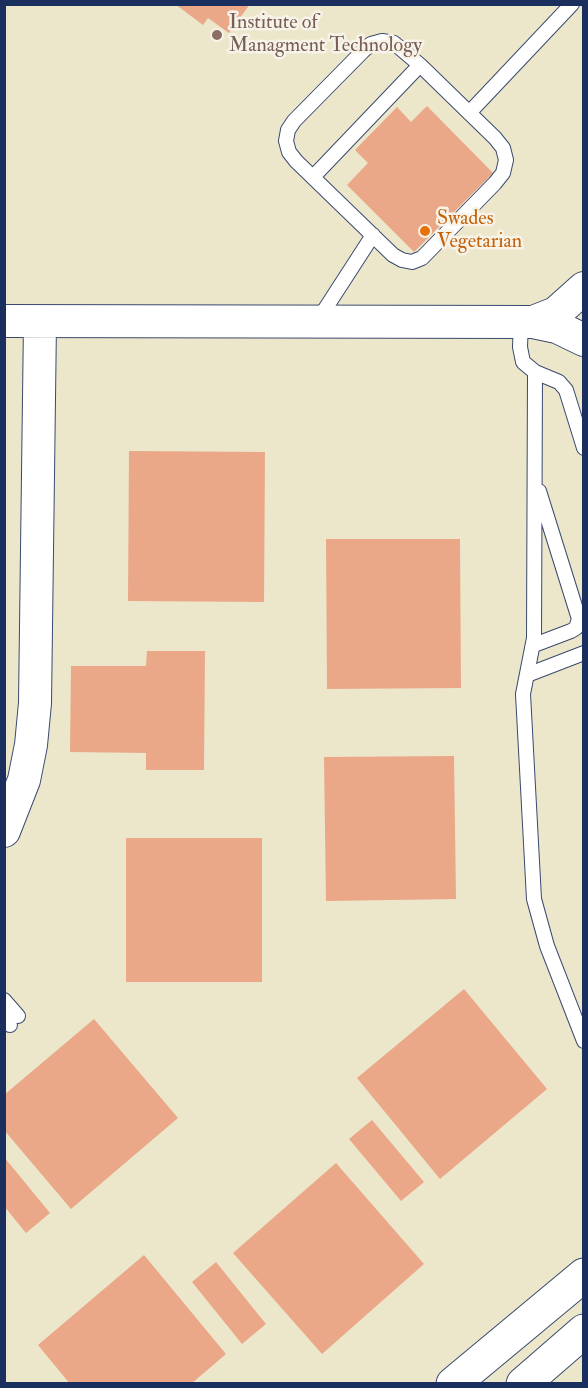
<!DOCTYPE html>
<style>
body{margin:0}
#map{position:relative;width:588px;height:1388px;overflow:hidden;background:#ece6cb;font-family:"IM FELL Double Pica",serif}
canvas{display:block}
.frame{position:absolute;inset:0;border:6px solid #1b2f5e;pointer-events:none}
</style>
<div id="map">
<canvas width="588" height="1388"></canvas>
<div class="frame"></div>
</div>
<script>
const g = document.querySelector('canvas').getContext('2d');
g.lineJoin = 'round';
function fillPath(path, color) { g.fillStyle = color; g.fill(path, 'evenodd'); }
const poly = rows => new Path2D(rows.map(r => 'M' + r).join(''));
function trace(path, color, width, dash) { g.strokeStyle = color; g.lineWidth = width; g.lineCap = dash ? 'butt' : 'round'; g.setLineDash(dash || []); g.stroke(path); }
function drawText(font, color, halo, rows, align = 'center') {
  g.font = font + ' "IM FELL Double Pica",serif'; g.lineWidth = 5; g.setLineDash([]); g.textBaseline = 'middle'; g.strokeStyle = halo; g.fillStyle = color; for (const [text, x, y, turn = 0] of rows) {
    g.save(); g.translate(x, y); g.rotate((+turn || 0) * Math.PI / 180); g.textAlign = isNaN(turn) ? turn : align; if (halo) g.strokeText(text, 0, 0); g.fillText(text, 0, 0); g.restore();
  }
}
fillPath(poly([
 [175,4,250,4,229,33,208,18,203,25],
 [427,106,493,173,414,252,347,185,368,163,355,150,397,107,411,122],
 [129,451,265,452,264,602,128,601],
 [326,539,460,539,461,688,327,689],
 [147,651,205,651,204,770,146,770,146,753,70,752,71,666,146,666],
 [454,756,456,899,326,901,324,757],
 [126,838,262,838,262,982,126,982],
 [464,989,547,1089,440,1179,357,1078],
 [94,1019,178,1118,71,1209,4,1130,4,1095],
 [372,1120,424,1182,401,1201,349,1139],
 [4,1157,50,1213,26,1233,4,1206],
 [336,1163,424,1264,322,1354,233,1253],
 [144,1255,226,1354,191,1384,70,1384,38,1345],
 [216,1262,266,1324,242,1344,192,1282]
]), '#eaa889');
const service = poly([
 [382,41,394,43,420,65,495,138,503,148,506,160,503,173,495,183,422,258,412,262,402,260,393,255,296,161,289,152,286,141,288,130,294,121,363,51,371,44,382,41],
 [469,113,572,4],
 [313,177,420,65],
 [318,320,373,235],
 [521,322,520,347,523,362,535,372,559,382,566,390,584,448],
 [535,372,534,638,523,694,534,899,547,946,584,1041],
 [534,645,571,631,576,628,579,619,539,491],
 [527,675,584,653],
 [4,1000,18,1016],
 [4,1019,10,1025]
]);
const tertiary = poly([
 [4,321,533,322,557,327,584,340],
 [533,322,556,313,584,288],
 [4,831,24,780,31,745,35,703,40,322]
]);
const secondary = poly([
 [453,1384,584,1275],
 [523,1384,584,1331]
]);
trace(service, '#3a4a6e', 16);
trace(tertiary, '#3a4a6e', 34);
trace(secondary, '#3a4a6e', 35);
trace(service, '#fff', 14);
trace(tertiary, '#fff', 32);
trace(secondary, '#fff', 33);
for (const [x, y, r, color] of [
 [217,35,6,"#8d6e63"],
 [425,231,6,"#e8710a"]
]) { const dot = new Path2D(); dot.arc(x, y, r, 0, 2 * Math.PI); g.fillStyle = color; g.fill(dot); trace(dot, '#f7f3e8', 2); }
drawText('20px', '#785e54', '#f7f3e8', [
 ["Institute of",229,24],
 ["Managment Technology",229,47]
], 'left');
drawText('20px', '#c56008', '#f7f3e8', [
 ["Swades",437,220],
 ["Vegetarian",437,243]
], 'left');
</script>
